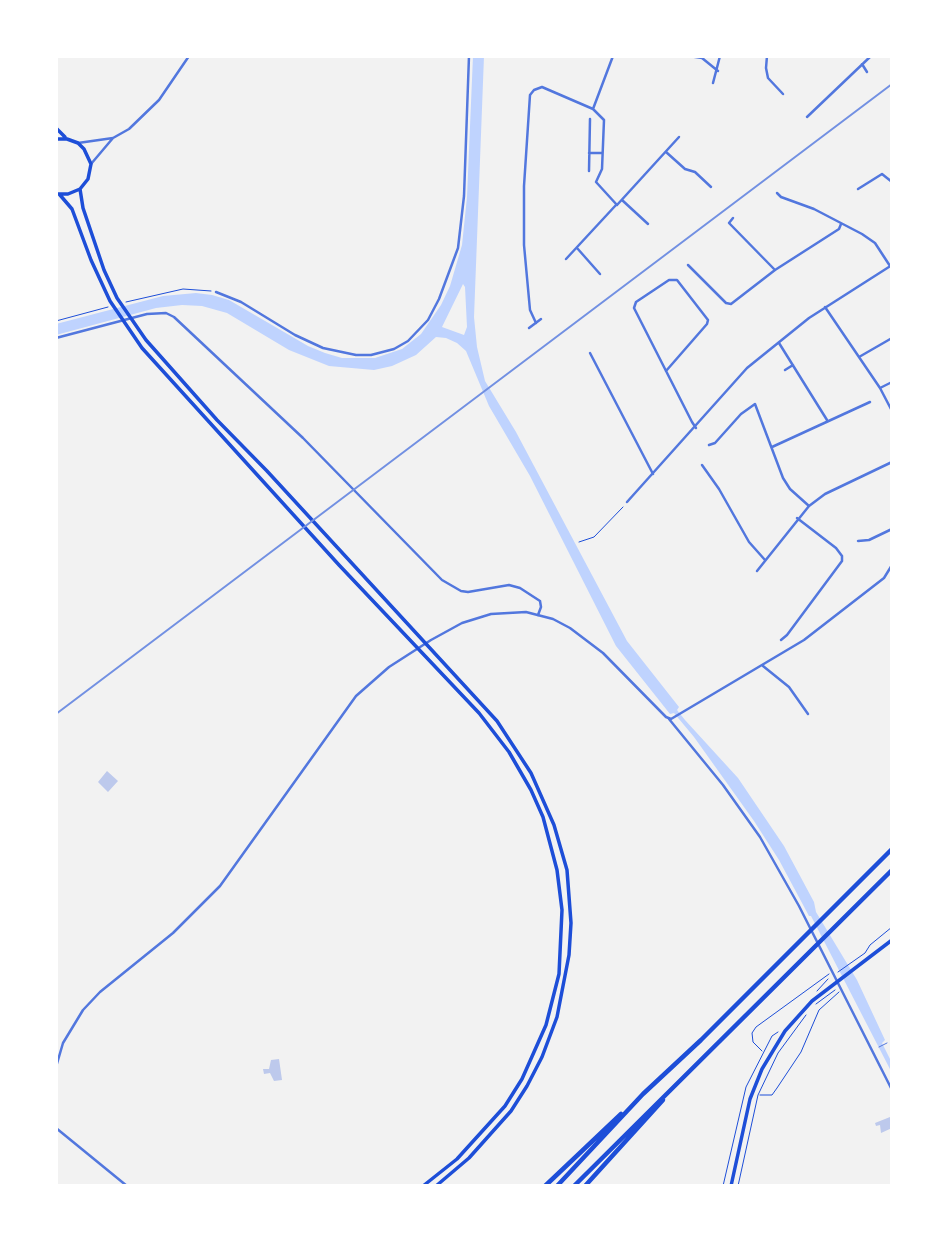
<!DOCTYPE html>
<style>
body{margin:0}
#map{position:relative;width:948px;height:1242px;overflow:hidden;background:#f2f2f2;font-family:Montserrat,sans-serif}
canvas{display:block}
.frame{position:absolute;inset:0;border:58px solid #fff;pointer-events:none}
</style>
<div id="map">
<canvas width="948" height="1242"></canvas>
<div class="frame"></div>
</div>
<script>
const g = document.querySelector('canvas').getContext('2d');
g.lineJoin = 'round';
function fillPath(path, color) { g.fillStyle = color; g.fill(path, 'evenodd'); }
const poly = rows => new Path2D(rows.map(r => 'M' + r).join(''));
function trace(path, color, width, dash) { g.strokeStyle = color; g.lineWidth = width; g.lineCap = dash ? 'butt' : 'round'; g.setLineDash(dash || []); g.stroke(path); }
fillPath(poly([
 [473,56,484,56,474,317,477,347,485,381,516,432,627,641,679,707,677,710,685,720,738,778,784,846,814,902,816,912,857,980,885,1040,882,1043,892,1063,892,1073,811,916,809,916,779,860,754,821,694,737,674,713,670,714,616,646,530,476,489,406,466,351,457,343,446,338,436,337,416,355,392,366,374,370,329,366,289,350,227,313,202,306,182,305,156,308,56,335,56,324,163,296,196,293,212,295,229,300,308,346,325,353,342,358,375,358,402,349,421,334,441,305,450,286,462,245,467,197],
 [463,284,465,287,467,327,464,335,442,327]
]), '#bfd3fe');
fillPath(poly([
 [107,771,118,781,108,792,98,782],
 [279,1059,282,1080,274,1081,270,1073,264,1074,263,1069,269,1069,271,1060],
 [890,1117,892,1128,881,1133,880,1125,876,1126,875,1123]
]), '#bdc9ec');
trace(poly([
 [126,302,183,289,211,291],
 [56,321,108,307],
 [579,542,594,537,623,507],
 [838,972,865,953,870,945,892,927],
 [817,991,828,979],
 [816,1004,835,990],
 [762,1051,753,1042,752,1033,756,1027,829,974],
 [760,1095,772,1095,777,1088,801,1052,819,1010,839,992],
 [723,1186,746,1087,772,1036,778,1032],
 [738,1186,758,1095,778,1053,806,1015]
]), '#1d4ed8', 1);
trace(poly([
 [879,1047,887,1043]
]), '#5277de', 1);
trace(poly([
 [689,56,702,58,718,71],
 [767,56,766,68,768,78,783,94],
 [862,64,867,72],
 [713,83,720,56],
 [593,109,604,120,602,169,596,182,617,205,679,137],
 [807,117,871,56],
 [666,152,685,169,695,172,711,187],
 [589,153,602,153],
 [589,171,590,119],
 [858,189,882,174,892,182],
 [777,193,781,197,814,209,862,234,875,243,890,266],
 [622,200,648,224],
 [733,218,729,223,775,270],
 [577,248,600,274],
 [566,259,616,205],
 [688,265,726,303,731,304,775,270,839,229,841,224],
 [216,292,241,302,295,335,323,348,356,355,371,355,394,349,408,341,428,320,439,299,458,248,464,196,469,56],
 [825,307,880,388,892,411],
 [536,323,530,310,524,245,524,186,530,95,534,90,542,87,593,109,613,56],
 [529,328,541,319],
 [56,338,147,314,166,313,174,317,303,438,442,580,461,591,468,592,509,585,520,588,540,601,541,607,538,615],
 [779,343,827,420],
 [590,353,653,474],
 [859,357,892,338],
 [785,370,793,365],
 [666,371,707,324,708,320,677,280,669,280,636,302,634,308,692,422,696,428],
 [880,388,892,382],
 [709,445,715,443,741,414,755,404,783,478,790,489,809,506],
 [772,447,870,402],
 [702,465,719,489,749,542,765,560],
 [627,502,747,368,809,318,892,265],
 [858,541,869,540,892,529],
 [757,571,809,506,825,494,892,462],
 [781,640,787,635,842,561,842,556,836,548,797,518],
 [763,666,789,687,808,714],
 [669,719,723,785,760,837,799,906,892,1090],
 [56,1128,127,1186]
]), '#5277de', 2.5);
trace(poly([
 [78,143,113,138],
 [91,164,113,138,129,129,159,100,189,56],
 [56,1067,63,1043,83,1010,100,992,173,933,220,886,356,696,389,667,431,640,462,623,491,614,526,612,553,619,570,628,603,653,666,717,671,719,804,640,884,578,892,565]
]), '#5277de', 2.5);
trace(poly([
 [56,128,65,137],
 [56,139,67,139,78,143,84,149,91,164,88,179,80,189,68,194,56,194],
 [80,189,83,208,104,270,117,298,146,340,217,420,267,471,497,721,531,773,554,825,567,870,571,923,569,955,557,1017,542,1057,527,1086,511,1111,469,1158,436,1186],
 [60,195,72,209,91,260,110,301,142,348,339,565,479,713,509,752,531,790,543,817,557,870,562,910,559,974,546,1025,522,1079,505,1106,457,1159,423,1186],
 [731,1186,750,1099,762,1069,785,1031,812,1001,892,940]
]), '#1d4ed8', 3.5);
trace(poly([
 [545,1186,621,1114],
 [557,1186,643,1094,701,1040,892,849],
 [574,1186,892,870],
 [585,1186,663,1100]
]), '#1d4ed8', 4.5);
trace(poly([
 [56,714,892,84]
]), '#7290e2', 2);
</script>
